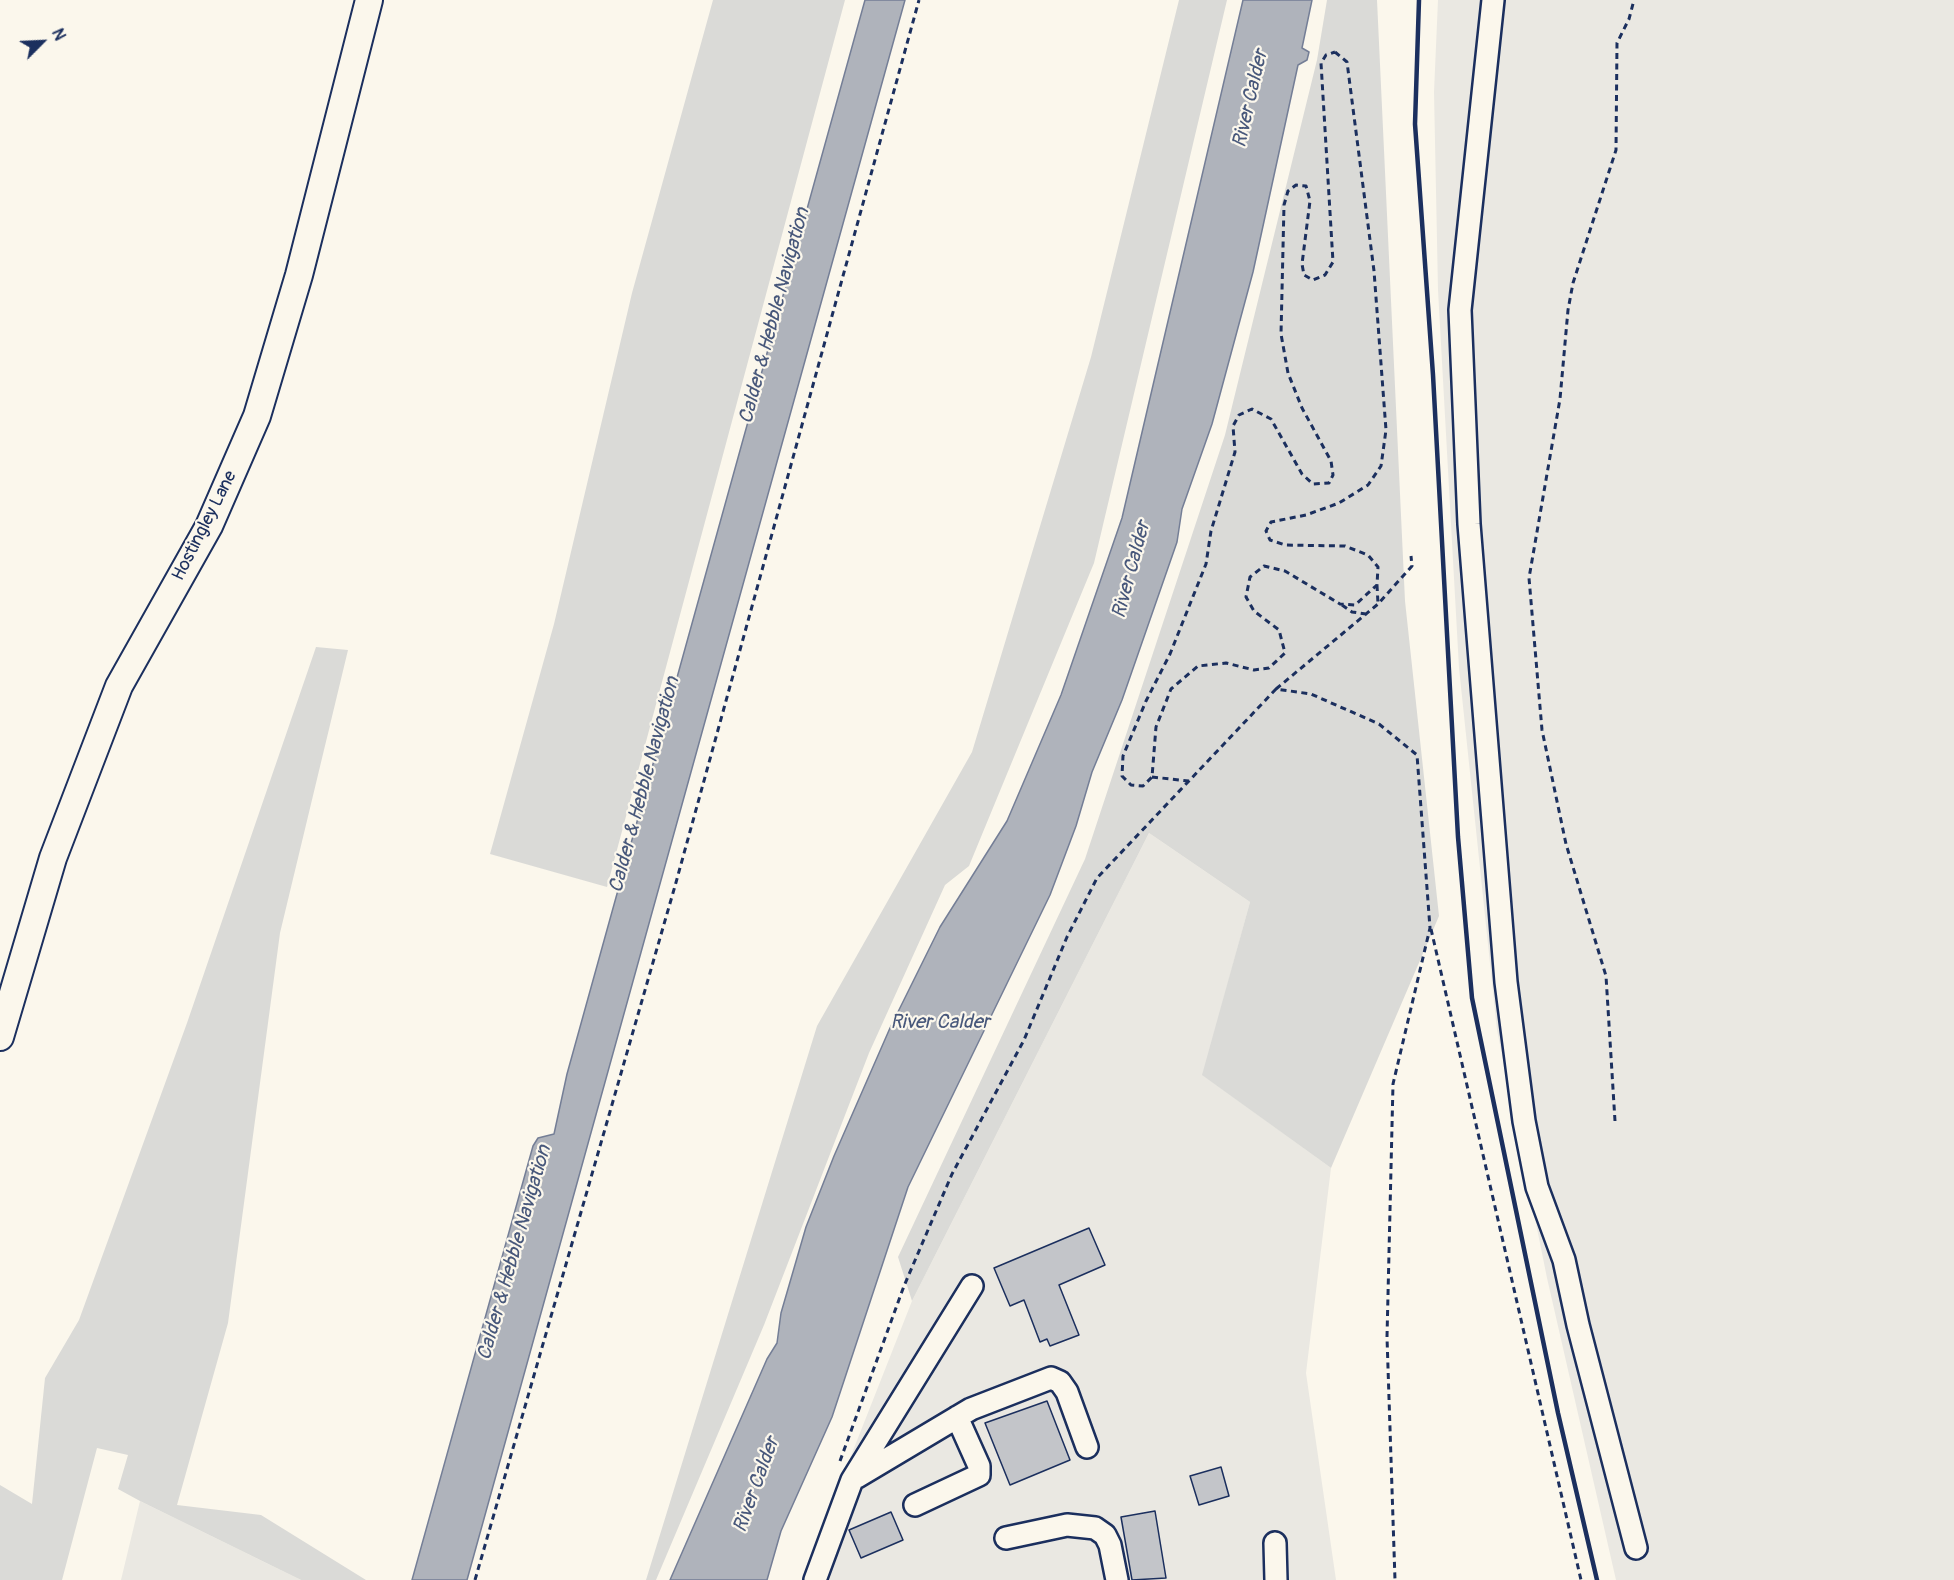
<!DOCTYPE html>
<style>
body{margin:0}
#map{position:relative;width:1954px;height:1580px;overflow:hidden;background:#fbf7ec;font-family:Pangolin,sans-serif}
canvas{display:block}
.north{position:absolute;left:12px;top:12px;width:60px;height:60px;-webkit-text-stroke:4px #fbf7ec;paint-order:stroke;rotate:66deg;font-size:16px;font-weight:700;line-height:24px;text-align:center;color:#1b2f5e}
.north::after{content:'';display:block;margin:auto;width:21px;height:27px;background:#1b2f5e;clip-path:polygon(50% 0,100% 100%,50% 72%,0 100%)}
</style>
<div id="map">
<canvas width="1954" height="1580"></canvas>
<div class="north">N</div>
</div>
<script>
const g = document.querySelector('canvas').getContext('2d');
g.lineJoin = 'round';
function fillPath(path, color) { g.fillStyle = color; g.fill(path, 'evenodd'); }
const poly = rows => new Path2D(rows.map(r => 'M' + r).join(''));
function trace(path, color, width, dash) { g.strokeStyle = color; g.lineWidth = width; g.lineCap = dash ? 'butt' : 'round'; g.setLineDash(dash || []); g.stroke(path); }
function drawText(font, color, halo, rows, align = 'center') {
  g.font = font + ' Pangolin,sans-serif'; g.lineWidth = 4.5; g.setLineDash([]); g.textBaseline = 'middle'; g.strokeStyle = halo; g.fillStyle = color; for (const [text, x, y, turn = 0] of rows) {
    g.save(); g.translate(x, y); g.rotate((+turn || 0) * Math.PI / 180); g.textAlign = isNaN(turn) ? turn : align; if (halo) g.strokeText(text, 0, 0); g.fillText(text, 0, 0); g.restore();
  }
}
fillPath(poly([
 [1438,0,1954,0,1954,1580,1616,1580,1547,1278,1497,1030,1459,668,1438,290,1434,92],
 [1149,833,1250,902,1203,1075,1331,1168,1306,1373,1336,1580,802,1580,912,1301],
 [140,1501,301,1580,121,1580]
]), '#eae8e2');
fillPath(poly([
 [713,0,845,0,607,887,490,854,554,624,632,293],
 [1179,0,1227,0,1094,563,969,866,945,885,869,1053,764,1325,656,1580,646,1580,817,1026,972,752,1091,357],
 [1327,0,1377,0,1405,601,1439,916,1331,1168,1202,1075,1250,902,1149,833,912,1301,898,1257,1085,859,1225,435,1317,60],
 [316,647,348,650,280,933,228,1323,177,1505,261,1515,366,1580,301,1580,140,1501,118,1489,128,1455,97,1448,62,1580,0,1580,0,1485,32,1504,45,1378,79,1320,187,1023]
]), '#dadad7');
const water = poly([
 [865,0,905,0,467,1580,412,1580,533,1146,538,1138,554,1134,567,1074,865,0],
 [1243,0,1312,0,1302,48,1309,52,1307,60,1298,65,1253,272,1212,424,1182,509,1177,542,1122,700,1092,772,1076,826,1050,895,908,1187,832,1417,781,1531,767,1580,670,1580,767,1359,777,1343,781,1313,806,1227,834,1156,890,1028,940,927,1007,821,1061,695,1122,518,1243,0]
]);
fillPath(water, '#afb3bb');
trace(water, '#747e96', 1.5);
const building = poly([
 [1089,1228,1105,1265,1059,1285,1079,1335,1050,1346,1047,1339,1040,1342,1024,1300,1010,1306,994,1268,1089,1228],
 [1047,1401,1070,1460,1010,1485,985,1423,1047,1401],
 [1221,1467,1229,1496,1199,1505,1190,1476,1221,1467],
 [1155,1511,1166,1578,1132,1580,1121,1517,1155,1511],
 [891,1512,903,1540,861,1558,849,1530,891,1512]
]);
fillPath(building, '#c3c5c9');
trace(building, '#1b2f5e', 1.5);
const minor = poly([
 [1493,0,1460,310,1469,524,1506,982,1524,1121,1537,1187,1564,1260,1578,1325,1636,1548],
 [857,1477,971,1409,1051,1378,1060,1382,1067,1392,1087,1447],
 [915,1505,979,1475,979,1466,957,1417],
 [1006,1538,1067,1525,1095,1528,1105,1535,1110,1545,1117,1580],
 [1275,1543,1276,1580],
 [815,1580,852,1480,972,1286]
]);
const major = poly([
 [0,1037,53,858,119,686,209,526,257,416,299,275,369,0]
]);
trace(minor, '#1b2f5e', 26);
trace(major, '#1b2f5e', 30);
trace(poly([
 [1335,52,1347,62,1374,271,1386,430,1381,466,1368,485,1339,503,1306,515,1271,522,1266,531,1270,540,1285,545,1345,546,1368,555,1378,567,1377,585,1355,605,1340,604,1285,571,1264,566,1250,577,1246,597,1254,611,1279,630,1285,653,1269,668,1254,670,1226,663,1198,666,1171,689,1156,727,1152,777,1143,786,1131,785,1122,776,1123,756,1146,701,1170,654,1206,564,1211,531,1235,452,1233,426,1239,415,1252,409,1271,419,1302,474,1313,484,1329,483,1333,475,1331,461,1302,408,1288,373,1281,334,1284,205,1288,191,1296,185,1306,186,1310,201,1302,264,1304,275,1313,280,1325,275,1333,262,1321,63,1326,55,1335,52],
 [1377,585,1378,604],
 [1342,605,1352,612,1366,614],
 [1276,689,1378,604,1412,566,1411,556],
 [1152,777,1189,781],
 [1431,929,1581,1580],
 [1615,1121,1606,976,1566,844,1542,730,1529,578,1560,399,1568,310,1573,283,1616,150,1617,43,1629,19,1634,0],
 [840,1461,904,1286,952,1174,1024,1040,1067,937,1097,878,1276,689,1311,694,1379,724,1417,755,1430,928,1393,1084,1387,1337,1395,1580],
 [475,1580,675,886,919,0]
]), '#1b2f5e', 3, [6, 4.5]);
trace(minor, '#fbf7ec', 21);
trace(major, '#fbf7ec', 26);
trace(poly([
 [1419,0,1415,124,1433,375,1458,837,1472,998,1558,1413,1597,1580]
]), '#1b2f5e', 4.5);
drawText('18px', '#1b2f5e', '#fbf7ec', [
 ["Hostingley Lane",205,526,-63]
]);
drawText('italic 20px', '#47577a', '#fbf7ec', [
 ["River Calder",1251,99,-77],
 ["Calder & Hebble Navigation",775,316,-75],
 ["River Calder",1132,570,-75],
 ["Calder & Hebble Navigation",645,785,-75],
 ["River Calder",940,1023],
 ["Calder & Hebble Navigation",515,1253,-74],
 ["River Calder",757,1485,-70]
]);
</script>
